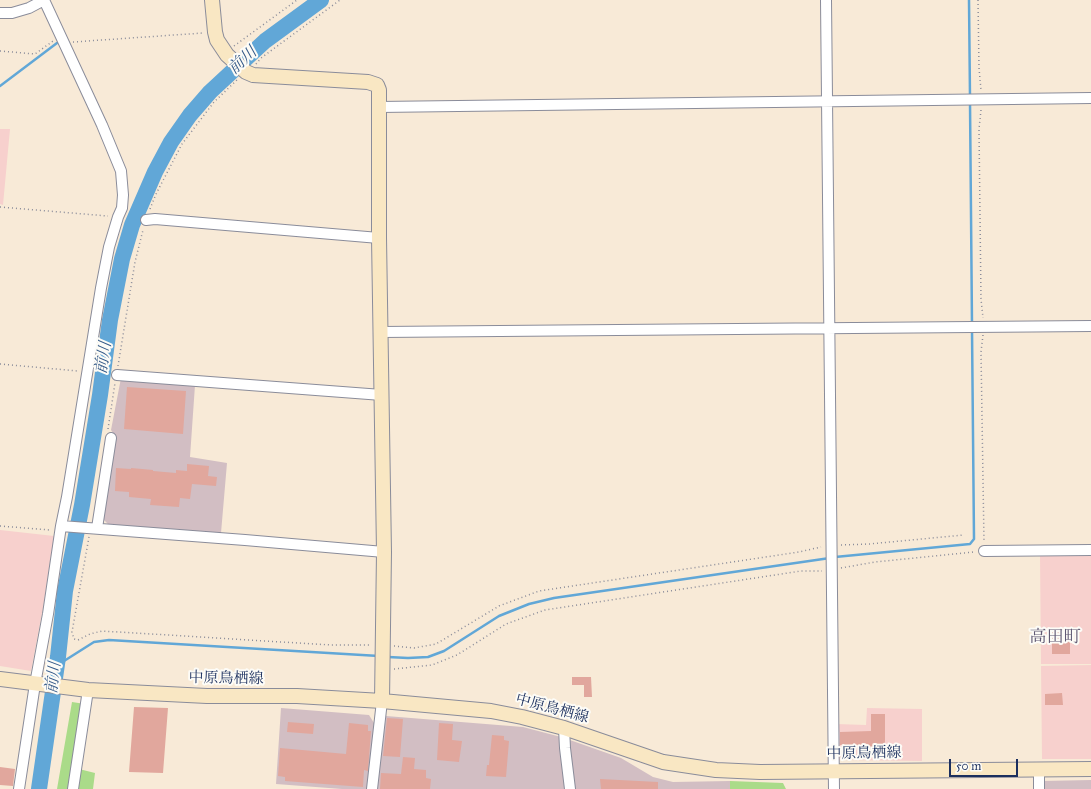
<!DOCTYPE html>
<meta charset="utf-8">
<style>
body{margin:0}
#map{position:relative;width:1091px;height:789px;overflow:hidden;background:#f8ead7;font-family:"IM FELL Great Primer",serif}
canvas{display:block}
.scale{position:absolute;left:949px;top:759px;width:69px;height:18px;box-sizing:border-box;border:2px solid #1b2f5e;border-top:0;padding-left:5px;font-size:12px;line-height:14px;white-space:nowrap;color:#1b2f5e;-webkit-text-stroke:3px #fdfcf7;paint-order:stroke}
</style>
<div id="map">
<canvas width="1091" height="789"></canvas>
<div class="scale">50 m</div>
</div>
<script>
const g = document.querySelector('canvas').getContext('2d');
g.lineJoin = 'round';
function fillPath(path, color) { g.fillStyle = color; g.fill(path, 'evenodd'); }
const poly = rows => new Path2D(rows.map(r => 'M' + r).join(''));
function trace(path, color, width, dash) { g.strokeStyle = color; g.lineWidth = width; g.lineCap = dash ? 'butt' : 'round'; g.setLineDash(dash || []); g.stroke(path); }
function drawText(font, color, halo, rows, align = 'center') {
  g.font = font + ' "IM FELL Great Primer","Noto Serif JP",serif'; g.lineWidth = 4; g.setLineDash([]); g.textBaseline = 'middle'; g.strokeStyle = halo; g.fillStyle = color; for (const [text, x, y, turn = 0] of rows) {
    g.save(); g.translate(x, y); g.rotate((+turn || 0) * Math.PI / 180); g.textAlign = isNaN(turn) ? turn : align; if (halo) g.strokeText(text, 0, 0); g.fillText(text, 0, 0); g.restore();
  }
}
fillPath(poly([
 [0,129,10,129,3,205,0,204],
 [0,530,54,536,43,608,31,671,0,666],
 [1091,554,1091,664,1041,664,1040,555],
 [1091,665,1091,759,1042,759,1041,666],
 [867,708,922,709,922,761,836,760,836,724,866,725]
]), '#f7d0cd');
fillPath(poly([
 [121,378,195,385,190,457,227,463,221,533,109,525,103,519,115,436,111,430],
 [281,708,369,715,374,723,368,789,342,789,276,784],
 [386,716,523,727,561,737,567,789,377,789],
 [567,739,621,758,653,777,673,782,730,781,730,789,573,789],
 [1091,780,1091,789,1042,789,1042,781]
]), '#d2bec3');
fillPath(poly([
 [72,702,85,704,70,789,57,789],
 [79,769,95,773,93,789,76,789],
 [730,781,783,783,786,789,730,789]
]), '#aadb89');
trace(poly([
 [969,0,970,97],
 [0,86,57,43],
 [970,102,972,325],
 [835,557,970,544,974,539,972,330],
 [388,657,408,658,428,657,444,651,499,616,529,604,554,598,830,558],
 [56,678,64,661,94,642,109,640,379,656]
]), '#61a7d7', 2.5);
trace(poly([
 [39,789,58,657,65,591,82,505,100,395,110,320,122,259,132,225,155,172,171,142,190,115,210,92,265,41,321,0]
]), '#61a7d7', 16);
fillPath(poly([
 [127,387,186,391,183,434,124,429],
 [187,464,209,466,208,476,217,477,216,486,192,484,190,499,180,498,179,507,150,505,151,499,129,497,129,492,115,491,116,468,131,469,131,468,153,470,153,471,176,473,176,470,187,471],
 [1052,630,1070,631,1070,654,1052,654],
 [572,677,591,677,592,697,584,697,584,685,572,685],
 [1062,693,1063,705,1045,705,1045,694],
 [134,707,168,708,163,773,129,772],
 [871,714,885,714,885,753,868,753,868,745,840,745,840,732,871,731],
 [387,718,403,719,400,757,383,756],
 [288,722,314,724,313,734,287,732],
 [349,723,368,725,368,731,371,731,368,771,364,770,363,787,285,781,285,777,278,776,280,748,346,754],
 [439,723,453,724,452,740,462,741,459,762,437,760],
 [492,735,504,736,504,740,509,741,506,777,486,776,487,765,489,765],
 [403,757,415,758,414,769,426,770,426,778,431,779,430,789,380,789,381,773,401,774],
 [0,767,15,769,13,786,0,785],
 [600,779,658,782,658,789,601,789]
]), '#e1a79d');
const street = poly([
 [826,0,834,789],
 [0,13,12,13,29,8,44,0],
 [379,107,1091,98],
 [146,220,155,219,379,238],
 [381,332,1091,326],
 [117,375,382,395],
 [61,526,245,540,384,552],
 [97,528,111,438],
 [984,551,1091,550],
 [564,728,565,748,570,789],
 [1039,770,1039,789],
 [19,789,35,684,48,614,61,526,67,497,101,288,109,247,118,217,122,208,123,195,121,171,102,125,44,0],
 [73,789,88,690],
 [372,789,382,701]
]);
const secondary = poly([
 [212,0,215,32,217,40,227,55,246,72,253,75,368,82,377,85,379,90,379,238,384,552,382,701],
 [0,679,88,690,207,696,297,696,382,701,491,711,522,717,564,728,663,762,716,770,760,772,1091,769]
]);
trace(street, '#8a8c9a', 12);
trace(secondary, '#8a8c9a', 16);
trace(poly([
 [978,0,979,68,981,90],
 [73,42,203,33],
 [234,46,297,0],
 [0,51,35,54,53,41],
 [256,64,261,58,340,0],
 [981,110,979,129,981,299,983,318],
 [0,207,108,216],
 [150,209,156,194,182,144,214,102,238,79],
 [983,335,981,352,984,542],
 [0,364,78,371],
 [118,366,135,262,143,230],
 [108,429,115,383],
 [0,526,50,530],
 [89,537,72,632,74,639,78,640,90,634,102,631,331,645,371,645],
 [841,545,869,544,964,535],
 [841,568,875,562,974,552],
 [394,646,414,648,436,644,499,606,539,591,799,552,821,547],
 [394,669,432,665,457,655,506,624,545,610,801,571,822,571]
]), '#8a8c9a', 1.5, [1, 3]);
trace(street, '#fff', 10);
trace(secondary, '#f9e7c3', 14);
drawText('15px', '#1b2f5e', '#fdfcf7', [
 ["中原鳥栖線",226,679,1],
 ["中原鳥栖線",552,709,15],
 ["中原鳥栖線",864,754,-1]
]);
drawText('italic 16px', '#345988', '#fdfcf7', [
 ["前川",243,61,-43],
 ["前川",104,358,-81],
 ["前川",54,678,-83]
]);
drawText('17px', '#605974', '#fdfcf7', [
 ["高田町",1055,638]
]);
</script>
